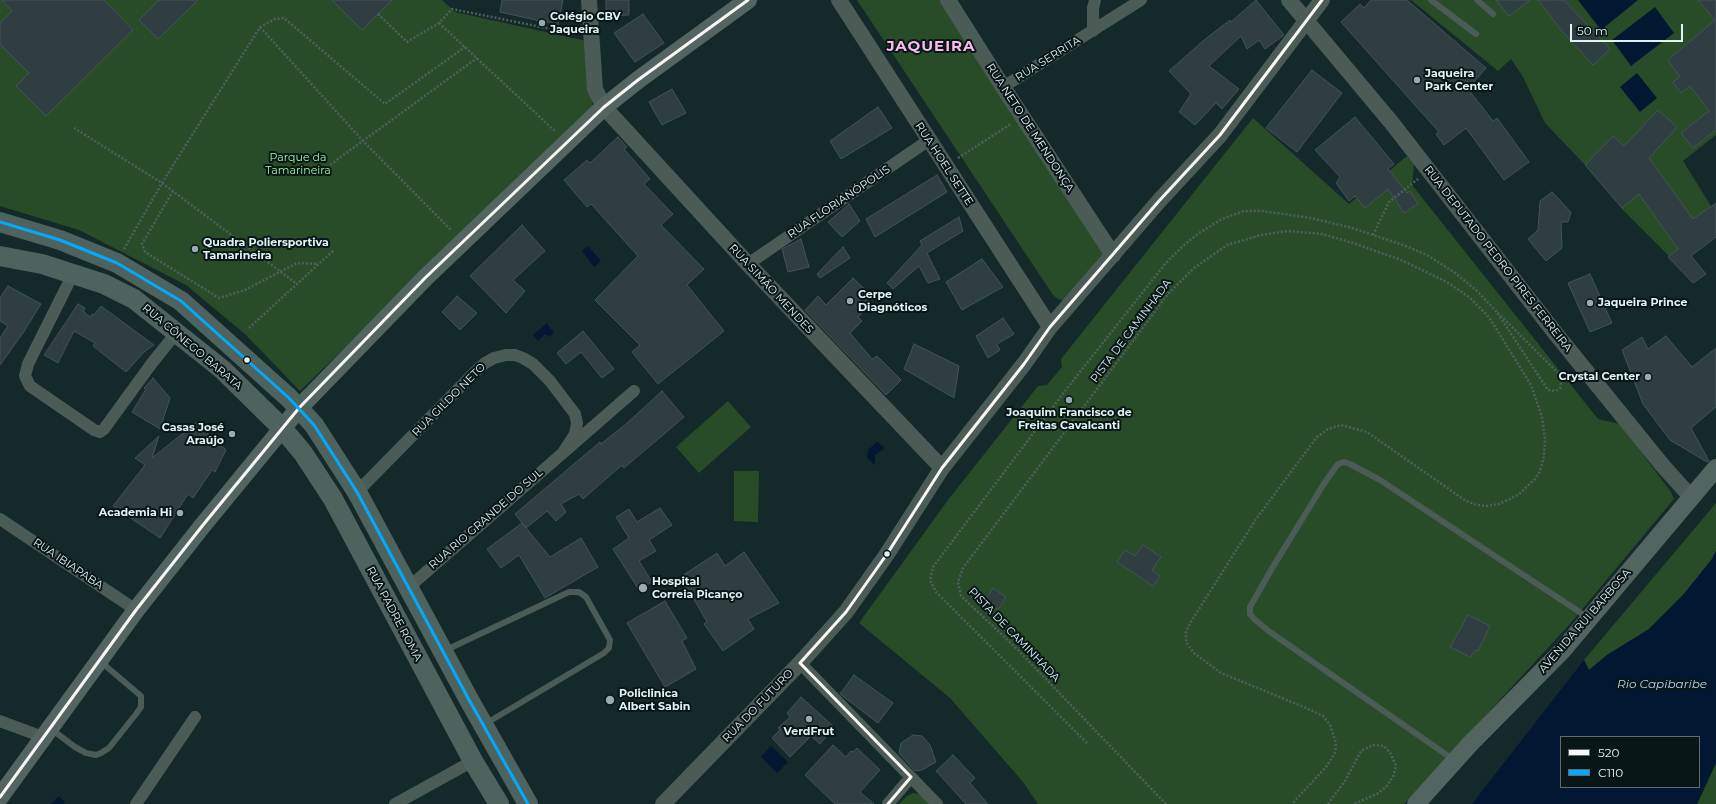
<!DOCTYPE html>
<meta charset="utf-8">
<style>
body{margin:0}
#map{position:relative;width:1716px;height:804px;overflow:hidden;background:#14292a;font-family:Montserrat,sans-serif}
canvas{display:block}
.legend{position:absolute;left:1560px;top:736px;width:140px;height:52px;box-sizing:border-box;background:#081617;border:1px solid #5e6e6f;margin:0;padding:5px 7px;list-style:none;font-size:12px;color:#e0f3f3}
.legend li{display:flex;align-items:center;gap:8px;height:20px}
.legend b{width:20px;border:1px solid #5e6e6f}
.scale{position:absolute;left:1570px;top:24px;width:113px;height:18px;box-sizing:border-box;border:2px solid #e0f3f3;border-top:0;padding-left:5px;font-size:12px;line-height:14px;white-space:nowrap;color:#e0f3f3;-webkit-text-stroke:3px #081617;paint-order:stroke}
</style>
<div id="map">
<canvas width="1716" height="804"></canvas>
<ul class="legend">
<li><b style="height:5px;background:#faf7f7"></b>520</li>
<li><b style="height:5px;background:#0af"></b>C110</li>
</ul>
<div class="scale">50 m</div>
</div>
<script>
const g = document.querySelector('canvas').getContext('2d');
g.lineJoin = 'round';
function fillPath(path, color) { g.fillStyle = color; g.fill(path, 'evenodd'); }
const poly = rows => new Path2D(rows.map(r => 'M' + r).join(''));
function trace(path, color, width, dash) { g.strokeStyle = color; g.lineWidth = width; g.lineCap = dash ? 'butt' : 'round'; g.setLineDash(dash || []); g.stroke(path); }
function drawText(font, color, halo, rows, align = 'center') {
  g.font = font + ' Montserrat,sans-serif'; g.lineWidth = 4; g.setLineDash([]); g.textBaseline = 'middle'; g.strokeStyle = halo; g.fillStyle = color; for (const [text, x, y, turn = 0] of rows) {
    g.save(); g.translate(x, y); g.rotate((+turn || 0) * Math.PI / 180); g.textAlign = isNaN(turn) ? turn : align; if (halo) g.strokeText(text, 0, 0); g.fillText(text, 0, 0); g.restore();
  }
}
fillPath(poly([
 [0,0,442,0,455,12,586,41,593,108,300,391,246,335,186,285,79,230,0,206],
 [857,0,942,0,1103,253,1103,257,1066,301,1058,299,1053,295],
 [1411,0,1716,0,1716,135,1683,161,1716,214,1670,257,1622,209,1610,191,1545,123,1523,77,1511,59,1498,71],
 [1253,118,1349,204,1407,156,1414,164,1412,185,1598,419,1620,424,1671,492,1674,499,1569,625,1404,804,1038,804,1023,782,950,698,859,623,948,500,1038,386,1047,385,1062,367,1061,359],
 [728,401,751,427,699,473,676,447],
 [734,471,759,471,758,522,734,521],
 [1716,503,1716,551,1712,559,1683,595,1649,629,1607,655,1589,670,1584,660],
 [1716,763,1716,804,1697,804],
 [913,793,920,794,932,804,899,804,907,796]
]), '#284c28');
fillPath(poly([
 [1578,0,1638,0,1601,30],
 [1655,7,1674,33,1631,66,1612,40],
 [1637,73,1657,98,1640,112,1620,87],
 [588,246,601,261,594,267,582,251],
 [547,323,554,333,549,337,545,334,538,341,533,335],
 [877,442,885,448,875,455,875,465,867,458,868,450],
 [1716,551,1716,763,1697,804,1472,804,1584,660,1589,670,1607,655,1649,629,1683,595,1712,559],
 [1561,737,1699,737,1699,787,1561,787],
 [771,746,788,762,777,773,761,757],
 [59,796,65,802,64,804,51,804]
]), '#021832');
const building = poly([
 [2,0,104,0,133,30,46,116,16,86,29,73,0,44,0,23,12,11,2,0],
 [159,0,198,0,158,39,139,20,159,0],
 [332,0,392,0,362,30,332,0],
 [502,0,563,0,558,25,500,12,502,0],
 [606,0,629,0,629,15,606,16,606,0],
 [1256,0,1284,35,1265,49,1259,40,1247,49,1241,36,1209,66,1239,89,1222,109,1216,103,1195,125,1179,112,1191,94,1169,71,1204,40,1230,20,1231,22,1256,0],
 [1371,0,1407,0,1486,68,1468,89,1493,121,1497,118,1529,162,1504,180,1466,128,1444,145,1436,134,1439,132,1341,22,1360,4,1364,8,1371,0],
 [1496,0,1530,0,1509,16,1496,0],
 [1538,0,1564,0,1610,49,1593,65,1562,31,1538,0],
 [1698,0,1716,0,1716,130,1693,148,1681,133,1709,111,1690,86,1681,93,1673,82,1680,77,1668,60,1715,20,1698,0],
 [643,14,664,43,635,62,614,33,643,14],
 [1312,70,1342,93,1297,152,1266,128,1312,70],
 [672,89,686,113,662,125,649,102,672,89],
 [878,107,892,128,841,159,830,141,878,107],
 [1658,110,1677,127,1649,158,1693,219,1716,203,1716,237,1691,256,1706,274,1693,283,1668,257,1678,249,1639,194,1622,208,1585,165,1613,136,1624,146,1658,110],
 [1355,117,1394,164,1388,169,1407,193,1410,191,1418,204,1404,213,1388,189,1365,208,1355,196,1349,201,1336,183,1340,177,1315,150,1355,117],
 [618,137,627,147,624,149,650,179,644,184,673,214,661,225,704,269,687,285,724,331,658,384,632,352,640,345,595,300,638,256,591,204,587,207,564,180,587,160,590,163,618,137],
 [937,175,947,192,875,237,866,219,937,175],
 [1552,192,1571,212,1568,222,1561,222,1562,248,1546,261,1528,239,1538,230,1540,201,1552,192],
 [849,204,860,221,842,237,828,222,849,204],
 [959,217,963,231,927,253,940,279,928,283,919,266,893,289,887,283,922,245,920,241,959,217],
 [522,225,545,251,513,280,525,291,506,313,470,276,522,225],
 [801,239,809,267,788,272,782,249,801,239],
 [843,247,850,258,820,278,817,274,843,247],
 [982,259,1003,287,962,310,946,282,982,259],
 [1590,274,1612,323,1590,332,1568,283,1590,274],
 [853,278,870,294,866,298,871,303,858,317,862,321,850,333,872,359,877,356,901,380,886,395,805,310,818,296,826,305,853,278],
 [8,286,41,304,23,333,0,365,0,338,8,326,0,321,0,298,8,286],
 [457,296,477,313,460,330,442,312,457,296],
 [78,304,85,308,83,311,90,317,92,314,94,315,101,306,154,345,144,352,126,372,93,346,95,343,74,331,58,363,44,355,78,304],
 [1003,318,1014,334,997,344,1000,350,988,358,976,336,1003,318],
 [583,331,614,369,602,378,581,352,566,364,557,353,583,331],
 [1666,336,1692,367,1716,348,1716,407,1691,428,1709,461,1707,462,1670,440,1643,404,1622,350,1642,337,1648,349,1666,336],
 [914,344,959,366,954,398,904,369,914,344],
 [153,378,170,398,160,429,132,412,146,389,144,388,153,378],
 [662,391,684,417,624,468,622,465,583,499,579,494,561,504,566,512,556,521,547,511,526,528,515,514,600,442,601,444,626,424,662,391],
 [196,423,226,450,215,472,212,470,193,498,188,494,160,538,113,506,145,465,135,458,159,436,152,458,196,423],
 [660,508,672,525,649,540,656,551,639,561,652,582,639,590,613,549,629,538,616,517,629,509,637,522,660,508],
 [522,523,550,557,581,538,598,567,545,598,519,555,501,568,487,549,522,523],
 [1143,545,1161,557,1152,570,1160,576,1153,586,1117,562,1125,550,1135,556,1143,545],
 [744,552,779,603,748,619,754,629,723,651,704,624,707,622,689,591,679,578,717,553,725,566,744,552],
 [993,588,1006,597,998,610,985,601,993,588],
 [665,601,687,638,682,641,696,669,665,687,627,623,665,601],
 [1468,615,1490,626,1478,651,1476,650,1470,657,1450,647,1468,615],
 [854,675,893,703,878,723,840,694,854,675],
 [801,697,834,727,820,744,811,736,790,757,772,738,780,730,778,728,790,717,787,713,801,697],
 [913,735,922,736,930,745,936,762,922,770,915,771,899,753,901,743,913,735],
 [833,745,846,757,851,751,853,752,857,748,880,770,860,792,874,804,835,804,805,775,833,745],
 [953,755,975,778,970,783,988,804,966,804,936,771,953,755]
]);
fillPath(building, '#2f3e40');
trace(building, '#445356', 1);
trace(poly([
 [378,14,407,42,439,23,452,9,576,34],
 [439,23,556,132],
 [260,27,363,141,451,230],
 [74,128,162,183,297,284],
 [958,158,1011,124],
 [327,167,477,58],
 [173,191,142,244,145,252,219,298,245,290,297,263,318,264],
 [1373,235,1389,202,1418,179],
 [124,249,162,183,260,27,275,19,284,18,385,104,465,47],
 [249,328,334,250],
 [1087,743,936,592,930,580,933,567,1065,391,1165,264,1183,246,1199,233,1222,219,1244,211,1262,211,1311,218,1352,228,1403,245,1427,255,1454,272,1477,291,1496,311,1548,390,1556,391,1560,388,1561,383,1560,375,1496,311],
 [1166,804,1016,648,961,596,958,582,963,568,1168,294,1194,268,1227,245,1261,235,1288,231,1322,234,1353,243,1401,260,1447,282,1469,297,1489,317,1531,385,1542,417,1545,439,1544,456,1540,471,1535,479,1518,495,1499,504,1487,506,1477,505,1466,501,1367,432,1341,425,1328,429,1317,437,1256,519,1192,620,1186,631,1186,642,1194,653,1221,673,1304,707,1323,716,1330,725,1336,743,1335,753,1326,767,1292,804],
 [1328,804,1345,781,1361,751,1373,745,1384,746,1391,754,1396,766,1393,777,1386,787,1377,794,1354,804]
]), '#505f5c', 2.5, [2, 2]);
trace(poly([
 [1431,0,1476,34],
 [1477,0,1493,14],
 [446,650,569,592,579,592,586,597,610,640,609,648,604,653,485,724],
 [51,729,75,747,86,753,96,755,101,753,109,748,136,714,141,707,141,696,101,662],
 [1454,760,1270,632,1254,619,1250,614,1250,607,1271,570,1325,482,1338,464,1344,462,1350,464,1380,480,1587,617]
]), '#4b5b56', 6);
trace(poly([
 [1093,31,1093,8,1095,0],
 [1003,87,1141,0],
 [748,264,929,140],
 [73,274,28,364,25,376,30,386,94,430,100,432,104,429,152,363,177,332],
 [357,492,476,371,485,363,494,358,506,355,515,355,523,358,533,364,550,381,575,414,577,423,575,434,564,451],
 [0,519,136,610],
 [409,587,634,391],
 [800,663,937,804],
 [0,721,43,737],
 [136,804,195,717],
 [395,804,473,761],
 [888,804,911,777]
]), '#4b5b56', 12);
trace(poly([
 [589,0,595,89,604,107,748,264,942,468],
 [839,0,1050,327],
 [948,0,1003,87,1113,255],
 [1289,0,1391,122,1556,334,1663,466,1691,497],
 [663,804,800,663,846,612,887,554,942,468,1024,364,1050,327,1159,201,1220,135,1322,0]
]), '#4b5b56', 16);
trace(poly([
 [0,797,136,610,203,525,299,408,425,278,604,107,638,80,748,0],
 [1416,804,1470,744,1562,651,1716,468]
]), '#536560', 18);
trace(poly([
 [0,222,60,240,117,263,181,301,289,398,314,425,357,492,468,698,528,804],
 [0,256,42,264,104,284,134,299,223,370,282,428,303,453,333,499,473,761,499,804]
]), '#4e635e', 20);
trace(poly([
 [0,797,136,610,203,525,299,408,425,278,604,107,638,80,748,0],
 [888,804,911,777,800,663,846,612,887,554,942,468,1024,364,1050,327,1159,201,1220,135,1322,0]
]), '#faf7f7', 3);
trace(poly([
 [0,222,60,240,117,263,181,301,289,398,314,425,357,492,468,698,528,804]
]), '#0af', 3);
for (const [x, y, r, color] of [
 [542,23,4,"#99acad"],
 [1417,80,4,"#99acad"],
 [195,249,4,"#99acad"],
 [850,301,4,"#99acad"],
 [1590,303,4,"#99acad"],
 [247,360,3.5,"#e0f3f3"],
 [1648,377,4,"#99acad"],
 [1069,400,4,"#99acad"],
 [232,434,4,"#99acad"],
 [180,513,4,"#99acad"],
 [887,554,3.5,"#e0f3f3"],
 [643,588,5,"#99acad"],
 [610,700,5,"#99acad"],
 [809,719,4,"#99acad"]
]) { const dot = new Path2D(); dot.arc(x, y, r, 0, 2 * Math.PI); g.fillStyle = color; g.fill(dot); trace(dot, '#081617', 1.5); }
drawText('bold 11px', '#e0f3f3', '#081617', [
 ["Colégio CBV",550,17],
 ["Jaqueira",550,30],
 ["Jaqueira",1425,74],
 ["Park Center",1425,87],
 ["Quadra Poliersportiva",203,243],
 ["Tamarineira",203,256],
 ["Cerpe",858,295],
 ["Diagnóticos",858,308],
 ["Jaqueira Prince",1598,303],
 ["Crystal Center",1640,377,"right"],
 ["Joaquim Francisco de",1069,413,"center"],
 ["Freitas Cavalcanti",1069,426,"center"],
 ["Casas José",224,428,"right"],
 ["Araújo",224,441,"right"],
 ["Academia Hi",172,513,"right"],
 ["Hospital",652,582],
 ["Correia Picanço",652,595],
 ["Policlinica",619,694],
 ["Albert Sabin",619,707],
 ["VerdFrut",809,732,"center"]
], 'left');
drawText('11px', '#e0f3f3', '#081617', [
 ["RUA SERRITA",1048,59,-32],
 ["RUA NETO DE MENDONÇA",1030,128,57],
 ["RUA HOEL SETTE",944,164,57],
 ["RUA FLORIANÓPOLIS",839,202,-34],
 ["RUA DEPUTADO PEDRO PIRES FERREIRA",1498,259,52],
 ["RUA SIMÃO MENDES",771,289,47],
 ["PISTA DE CAMINHADA",1131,331,-53],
 ["RUA CÔNEGO BARATA",192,347,40],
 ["RUA GILDO NETO",449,400,-45],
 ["RUA RIO GRANDE DO SUL",486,519,-41],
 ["RUA IBIAPABA",68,564,34],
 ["RUA PADRE ROMA",394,614,62],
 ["AVENIDA RUI BARBOSA",1585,621,-49],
 ["PISTA DE CAMINHADA",1014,635,46],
 ["RUA DO FUTURO",758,706,-46]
]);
drawText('11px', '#a2f49a', '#081617', [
 ["Parque da",298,158],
 ["Tamarineira",298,171]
]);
drawText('italic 12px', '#b4d2f4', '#081617', [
 ["Rio Capibaribe",1662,684]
]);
g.letterSpacing = '1px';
drawText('bold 15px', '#fbb9ed', '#081617', [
 ["JAQUEIRA",931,47]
]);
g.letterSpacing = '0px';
</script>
